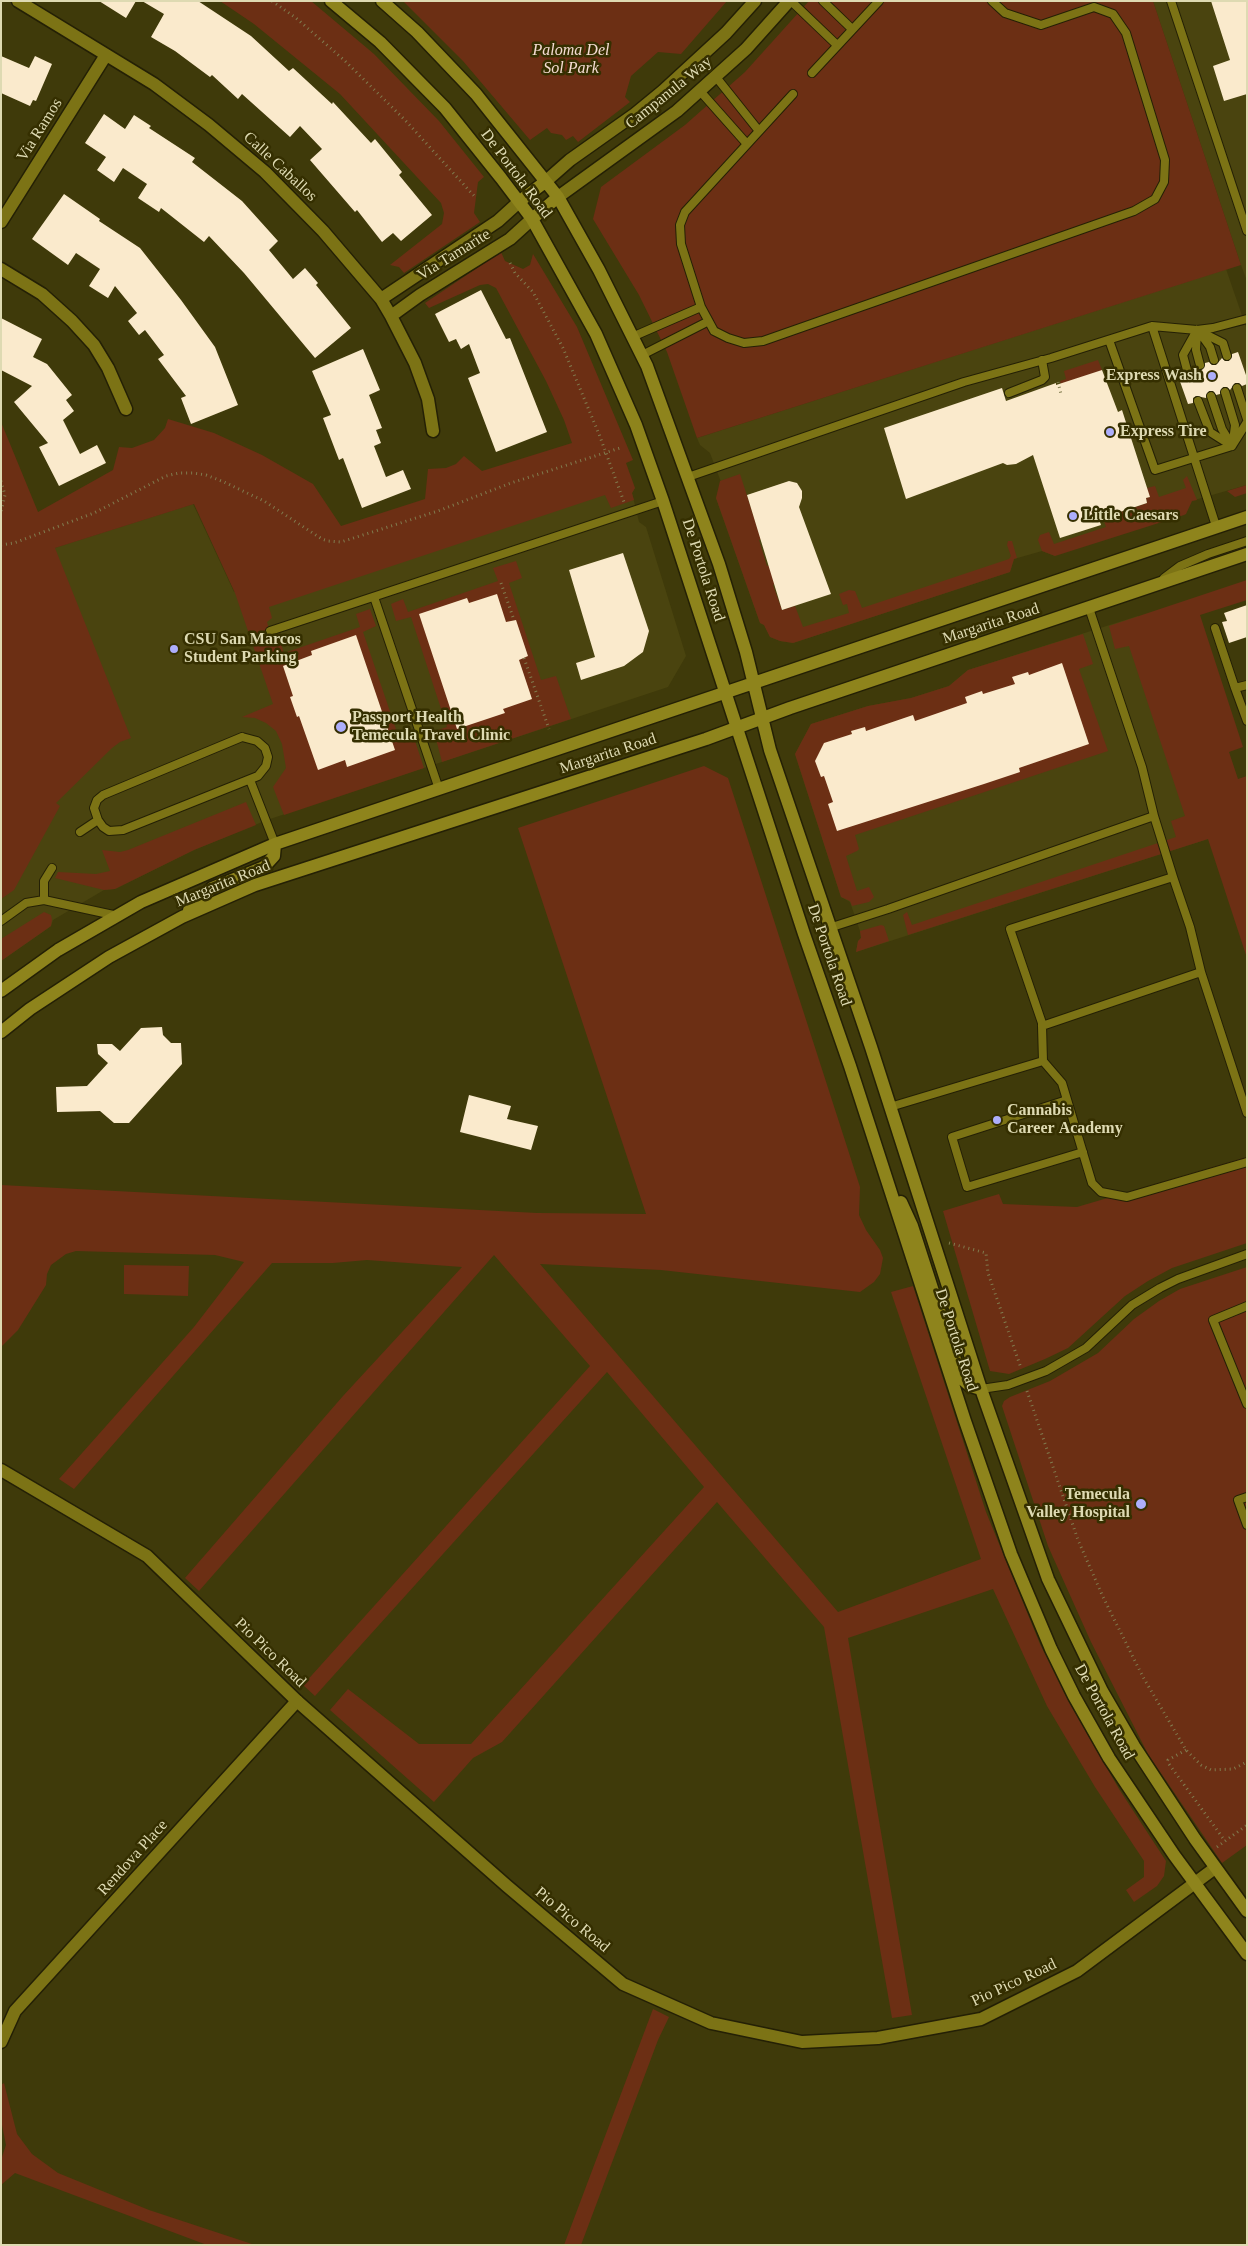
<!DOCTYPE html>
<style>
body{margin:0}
#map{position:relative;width:1248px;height:2246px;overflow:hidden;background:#3f3a0a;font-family:Georgia,serif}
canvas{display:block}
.frame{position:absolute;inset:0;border:2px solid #dedab2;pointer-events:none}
</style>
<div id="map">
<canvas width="1248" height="2246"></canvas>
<div class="frame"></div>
</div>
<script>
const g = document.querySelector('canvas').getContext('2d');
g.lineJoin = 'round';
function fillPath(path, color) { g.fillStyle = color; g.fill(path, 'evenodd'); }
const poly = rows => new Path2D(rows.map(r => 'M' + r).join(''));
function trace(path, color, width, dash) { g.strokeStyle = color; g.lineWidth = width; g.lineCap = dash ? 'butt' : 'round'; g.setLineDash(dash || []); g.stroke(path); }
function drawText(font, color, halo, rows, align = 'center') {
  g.font = font + ' Georgia,serif'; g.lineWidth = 5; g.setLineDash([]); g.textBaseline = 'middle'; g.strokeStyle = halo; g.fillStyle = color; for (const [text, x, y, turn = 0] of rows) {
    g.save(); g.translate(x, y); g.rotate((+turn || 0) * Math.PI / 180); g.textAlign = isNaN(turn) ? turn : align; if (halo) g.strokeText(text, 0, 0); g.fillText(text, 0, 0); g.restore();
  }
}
fillPath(poly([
 [1153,1,1247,1,1247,281,1241,265],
 [1226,269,1247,330,1247,485,1121,521,1055,556,1042,551,1014,559,1010,572,793,643,780,641,770,637,764,625,760,623,716,498,721,482,710,453,700,445,697,438],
 [612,467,635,488,632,493,639,522,646,527,686,656,668,687,267,820,194,850,115,889,104,890,53,920,51,926,47,929,1,961,1,556,54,548,193,504,234,592],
 [1138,616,1208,839,856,952,858,941,861,938,860,931,850,902,841,897,795,754,811,724,868,706,911,698,949,686,968,670]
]), '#4a440f');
fillPath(poly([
 [220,1,311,1,374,54,439,121,484,177,478,182,474,213,480,222,404,273,399,267,390,265,442,224,444,213,441,203,340,94,254,24],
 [403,1,727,1,681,54,658,52,631,76,625,97,630,102,578,142,573,136,566,140,562,135,551,133,547,128,530,140,463,61],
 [809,1,1153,1,1241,265,697,438,667,352,639,295,593,219,601,187,685,125,745,72],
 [501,252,505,261,523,269,530,265,533,254,577,327,633,460,626,463,635,488,632,493,634,500,611,508,605,495,269,607,272,618,267,622,273,642,280,641,284,653,360,627,356,614,370,609,376,626,363,632,400,741,410,739,415,741,424,768,284,815,273,787,286,768,282,744,276,731,266,723,255,718,242,717,273,704,235,593,194,504,55,548,131,738,120,742,112,748,56,803,60,806,14,890,1,899,1,422,38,512,113,470,119,447,132,448,154,440,165,428,168,419,214,433,262,455,313,484,341,526,425,499,428,469,446,468,456,464,464,456,482,471,572,443,564,420,546,381,496,288,488,284,480,285,429,308,425,303],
 [1098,360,1102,370,1114,488,1122,512,1147,503,1146,498,1149,497,1147,488,1155,486,1159,497,1186,488,1183,480,1187,476,1197,500,1192,501,1186,514,1184,515,1055,556,1042,551,1038,540,1040,535,1049,532,1054,544,1106,527,1060,381,1066,379,1064,371],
 [740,474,761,539,759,540,767,566,770,565,776,583,773,585,782,610,795,606,803,627,849,613,847,604,843,605,839,594,849,590,855,591,862,608,1009,559,1011,556,1007,545,1008,541,1012,541,1017,558,1014,559,1010,572,793,643,780,641,770,637,764,625,760,623,716,498,720,481],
 [1247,485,1247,493,1235,497,1227,491],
 [516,561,522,578,509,583,541,680,556,676,571,719,442,762,435,735,438,730,447,727,411,617,396,621,391,604,403,599,408,612,498,581,493,568],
 [1247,580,1247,600,1200,615,1243,747,1229,752,1238,779,1247,776,1247,958,1208,839,908,935,903,915,907,912,912,925,1176,837,1171,821,1185,816,1129,646,1115,649,1109,626],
 [1083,634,1093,664,1079,669,1108,751,855,835,859,849,857,851,846,856,857,891,869,887,874,897,869,902,852,906,850,901,841,897,795,754,811,724,868,706,911,698,949,686,968,670],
 [704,766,728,778,860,1187,859,1215,866,1230,880,1250,883,1258,880,1274,874,1282,860,1292,661,1270,540,1264,838,1612,981,1559,891,1292,913,1286,986,1512,1040,1644,1067,1699,1119,1789,1166,1861,1164,1876,1157,1886,1134,1902,1126,1890,1144,1877,1144,1861,1095,1787,1047,1706,993,1589,848,1638,912,2015,892,2018,824,1627,717,1502,502,1742,473,1758,434,1802,330,1710,348,1689,419,1744,471,1744,704,1487,607,1372,315,1696,303,1685,590,1366,494,1255,199,1591,185,1578,343,1396,462,1267,367,1260,333,1263,272,1263,74,1489,59,1479,194,1327,244,1262,215,1255,76,1251,66,1254,51,1265,47,1274,46,1285,18,1330,1,1347,1,1185,537,1213,646,1214,518,828],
 [246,802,256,825,194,850,115,889,104,890,55,878,58,872,96,874,110,871,102,850,120,852,128,850],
 [44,912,51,915,52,920,51,926,1,961,1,939],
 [881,925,884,926,889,941,856,952,858,941,861,938,860,931],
 [1247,1157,1247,1243,1172,1268,1148,1281,1125,1296,1068,1348,1045,1359,1009,1374,990,1371,943,1211,999,1194,1003,1204,1077,1207],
 [124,1265,189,1266,188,1296,124,1294],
 [1247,1267,1247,1845,1222,1863,1148,1754,1091,1642,1048,1546,1002,1406,1004,1401,1010,1397,1050,1381,1098,1353,1134,1319,1159,1301,1180,1289],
 [653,2009,669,2017,658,2040,581,2245,564,2245],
 [4,2083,17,2134,32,2154,58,2173,149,2210,255,2245,207,2245,15,2173,1,2185,1,2160,6,2145,1,2120,1,2085]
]), '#6c2f14');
fillPath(poly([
 [99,1,136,1,126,18],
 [142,1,198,1,251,36,289,71,293,68,332,104,333,102,371,143,375,139,402,172,399,175,432,215,401,241,393,233,382,242,357,210,355,212,310,160,322,149,300,126,290,137,242,94,238,99,212,75,210,77,175,51,151,37,164,14],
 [1211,1,1247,1,1247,94,1224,101,1213,66,1230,60],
 [1,56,29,68,35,56,52,64,36,101,33,100,30,106,1,93],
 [104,114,125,129,134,115,151,126,149,128,195,158,192,162,242,201,278,241,269,250,293,279,305,268,318,283,316,285,351,328,315,358,244,273,209,236,204,242,161,208,159,212,138,198,147,184,123,168,114,182,97,170,106,157,85,143],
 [64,194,100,219,99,221,140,248,181,300,215,347,238,405,191,424,181,398,186,396,158,359,164,355,145,330,139,335,128,321,137,313,115,286,108,298,89,286,100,269,76,253,68,265,32,239],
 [481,290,506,339,510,338,547,432,496,452,468,378,480,373,469,344,461,349,456,339,449,342,435,314],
 [1,318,42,339,33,357,47,364,72,395,66,400,74,411,63,420,80,454,97,445,106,463,59,486,39,447,48,443,14,402,32,386,1,370],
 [363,349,380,390,369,395,382,428,376,430,381,443,374,446,386,477,403,470,411,489,362,508,343,458,339,460,323,418,331,415,312,371],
 [1238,352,1247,378,1247,384,1242,386,1239,383,1235,383,1230,390,1227,387,1223,387,1220,394,1216,395,1213,391,1209,391,1206,398,1196,396,1193,398,1193,403,1188,404,1177,373,1182,372,1185,375,1189,375,1192,372,1192,368,1202,370,1205,363,1209,362,1212,365,1216,365,1222,358,1225,361,1229,361,1232,354],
 [1102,370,1118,412,1122,410,1150,497,1146,498,1147,503,1099,519,1101,525,1060,538,1033,455,1016,464,1007,465,1003,463,906,499,884,428,1002,388,1006,401,1056,383,1056,385],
 [789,481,797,483,802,491,802,498,799,507,831,594,782,610,747,495],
 [623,553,649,631,643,652,624,666,581,680,576,663,595,657,569,570],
 [497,594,506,622,516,620,528,656,519,660,532,699,503,709,505,713,457,729,419,614,467,598,469,603],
 [1247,605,1247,637,1229,643,1222,622,1227,621,1224,613],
 [356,635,395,750,347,767,345,760,318,770,299,716,297,717,290,697,293,696,283,666,312,655,311,651],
 [1062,663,1089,744,1019,768,1020,772,984,784,837,831,828,804,833,802,824,776,821,777,815,761,824,743,852,734,851,731,865,727,866,731,913,715,915,721,967,703,965,697,982,691,983,694,1015,684,1012,677,1028,672,1029,675],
 [162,1027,163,1035,171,1043,181,1043,182,1064,129,1123,114,1123,100,1111,57,1112,56,1087,87,1086,108,1063,98,1054,97,1044,112,1044,120,1051,141,1028],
 [469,1095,511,1106,507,1119,538,1126,531,1150,460,1132]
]), '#faeacc');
const service = poly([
 [791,1,837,45],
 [823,1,852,29],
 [1171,1,1247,231],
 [812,73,879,1],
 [716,77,759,131],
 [700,91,747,144],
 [793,94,685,212,680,225,681,244,701,307,714,331,728,338,744,343,763,341,1134,211,1155,199,1164,182,1165,160,1126,33,1113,14,1094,7,1041,25,1005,13,992,1],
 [1152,326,1216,526],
 [1197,330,1223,343,1227,356],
 [1197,332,1196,350,1200,365],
 [1200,333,1210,347,1214,360],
 [632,337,701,307],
 [1109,340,1155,470,1232,446,1247,422],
 [642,355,707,322],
 [1187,370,1183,355,1197,330],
 [1237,388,1247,419],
 [1225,392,1235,425,1233,442],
 [1009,393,1042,380,1045,377,1042,360],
 [1211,396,1222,429,1231,444],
 [1198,401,1210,432,1232,446],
 [688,477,964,382,1051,358,1152,326,1197,330,1213,328,1247,319],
 [1164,578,1180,566,1208,554,1247,541],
 [374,597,439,789],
 [1215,628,1235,688],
 [270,631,663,501],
 [1247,685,1235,688,1247,721],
 [242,737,257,741,265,748,268,757,266,766,258,776,123,830,109,831,103,827,98,820,94,808,97,800,103,795,242,737],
 [250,780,275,844],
 [1154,816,1173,877],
 [80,832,98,820],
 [44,900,44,881,52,868],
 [1,921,26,903,44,900,118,916],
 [829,928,888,909,1154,816,1142,767,1089,608],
 [1201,972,1247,1113],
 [1042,1026,1201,972,1190,927,1173,877,1010,929,1042,1023,1042,1026,1043,1061],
 [1067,1100,952,1137,967,1187,1083,1152],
 [890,1107,1043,1061,1062,1083,1092,1183,1101,1192,1127,1197,1247,1162],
 [1247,1306,1213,1320,1247,1404],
 [981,1389,1008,1385,1046,1371,1086,1348,1132,1305,1160,1288,1178,1279,1247,1254],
 [1247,1497,1238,1500,1247,1525]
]);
const minor = poly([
 [18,1,154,84,209,125,265,172,323,231,381,299,391,316,415,363,428,399,433,431],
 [1,222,106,55],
 [1,269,42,294,72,321,94,345,108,368,126,409],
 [381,299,498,221,520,201],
 [391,316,420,295,510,239,532,219],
 [1,2042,15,2011,297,1701]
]);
const tertiary = poly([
 [545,182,570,160,635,114,663,91,726,33,755,1],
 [558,197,677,111,746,49,789,1],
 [1,1470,147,1556,297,1701,507,1886,623,1984,711,2023,802,2042,878,2038,981,2019,1077,1971,1215,1868]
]);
const secondary = poly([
 [331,1,380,42,445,108,501,178,532,219,596,334,636,425,663,501,804,934,850,1066,965,1421,1011,1554,1051,1649,1074,1696,1109,1758,1174,1855,1247,1954],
 [382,1,417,32,476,94,558,197,599,270,647,366,719,564,746,652,770,750,871,1047,981,1389,1048,1579,1102,1691,1134,1746,1195,1839,1247,1911],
 [520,201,545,182],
 [532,219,558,197],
 [189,910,212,888,264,867,274,856,275,844],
 [1,991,58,950,141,902,275,844,1247,517],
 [1,1032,30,1009,109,957,182,917,255,885,706,739,790,708,1247,554],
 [901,1202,912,1226,961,1378,970,1386,981,1389]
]);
trace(service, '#242005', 10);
trace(minor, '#242005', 15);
trace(tertiary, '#242005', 15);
trace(secondary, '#242005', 15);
trace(poly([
 [272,1,296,18,344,60,405,120,476,198],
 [510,263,515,273,533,292,563,348,599,434,624,502],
 [1058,382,1061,394],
 [1,481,5,495,1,512],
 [1,545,14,543,94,513,166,476,179,473,193,473,206,475,224,482,264,501,322,539,328,541,341,542,438,511,511,483,620,448],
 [501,583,514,620],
 [524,658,549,729],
 [949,1243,986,1253,988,1273,1021,1368],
 [1027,1391,1078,1540,1103,1597,1143,1677,1186,1750,1201,1765,1211,1770,1233,1769,1247,1762],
 [1186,1750,1168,1760,1169,1764,1225,1841],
 [1217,1847,1247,1825]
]), '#807c4f', 3, [1, 4]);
trace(service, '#7c7315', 8);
trace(minor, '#7c7315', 12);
trace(tertiary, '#7c7315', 12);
trace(secondary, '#8e841c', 12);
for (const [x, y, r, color] of [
 [1212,376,5,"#adaefb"],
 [1110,432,5,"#adaefb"],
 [1073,516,5,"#adaefb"],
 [174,649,5,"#adaefb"],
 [341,727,6,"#adaefb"],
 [997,1120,5,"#adaefb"],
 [1141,1504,6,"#adaefb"]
]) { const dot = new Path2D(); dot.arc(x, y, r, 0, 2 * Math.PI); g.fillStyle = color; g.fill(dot); trace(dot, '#352f00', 2); }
drawText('italic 16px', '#f5dcd2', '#352f00', [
 ["Paloma Del",571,51],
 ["Sol Park",571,69]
]);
drawText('16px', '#dedab2', '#352f00', [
 ["Campanula Way",669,93,-39],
 ["Via Ramos",40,130,-58],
 ["Calle Caballos",280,167,43],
 ["De Portola Road",516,174,53],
 ["Via Tamarite",454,255,-32],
 ["De Portola Road",703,570,72],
 ["Margarita Road",991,624,-18],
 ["Margarita Road",608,754,-18],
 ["Margarita Road",223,884,-22],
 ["De Portola Road",829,955,71],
 ["De Portola Road",956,1340,72],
 ["Pio Pico Road",270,1653,44],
 ["De Portola Road",1104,1712,61],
 ["Rendova Place",133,1858,-48],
 ["Pio Pico Road",572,1920,40],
 ["Pio Pico Road",1014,1983,-25]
]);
drawText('bold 16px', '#dedab2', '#352f00', [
 ["Express Wash",1202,376,"right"],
 ["Express Tire",1120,432],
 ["Little Caesars",1083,516],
 ["CSU San Marcos",184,640],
 ["Student Parking",184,658],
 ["Passport Health",352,718],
 ["Temecula Travel Clinic",352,736],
 ["Cannabis",1007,1111],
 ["Career Academy",1007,1129],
 ["Temecula",1130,1495,"right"],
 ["Valley Hospital",1130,1513,"right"]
], 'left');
</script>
